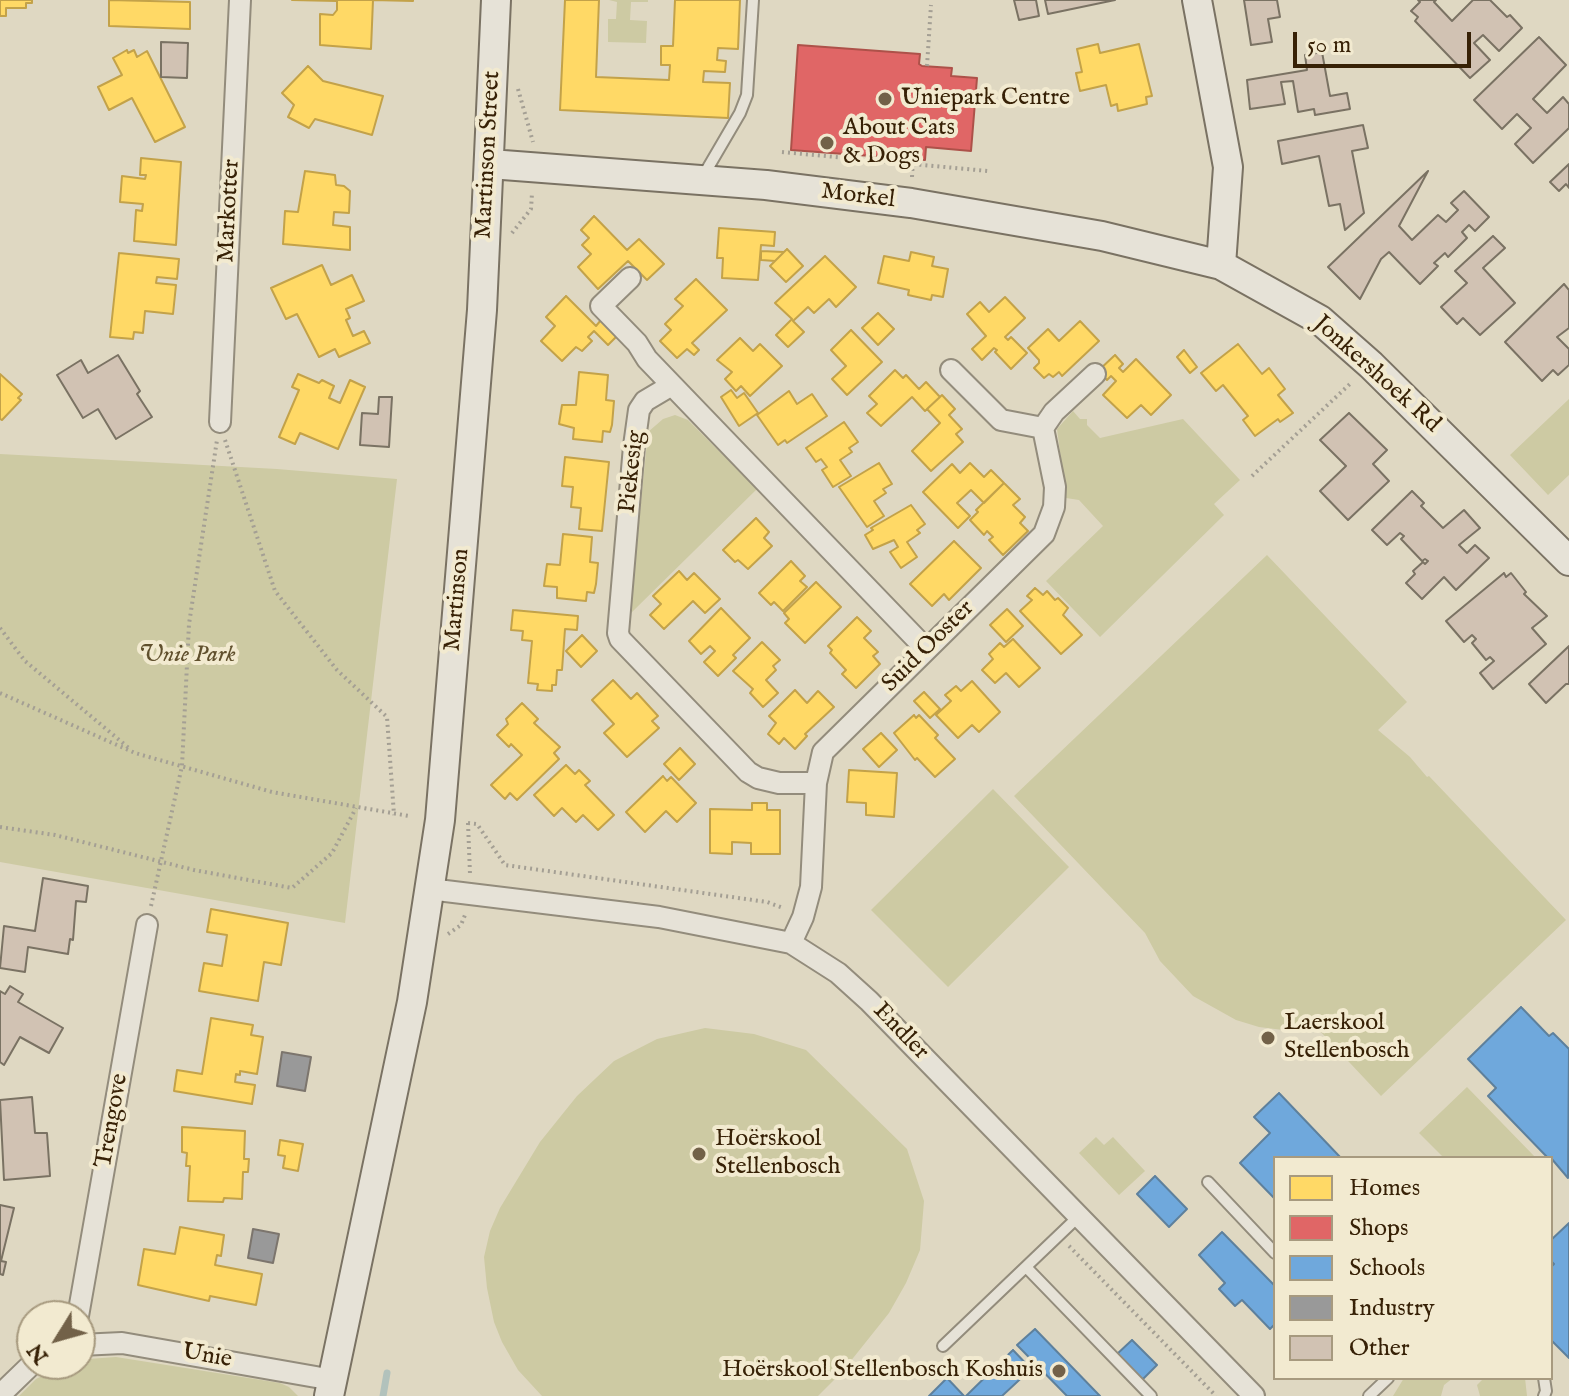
<!DOCTYPE html>
<meta charset="utf-8">
<style>
body{margin:0}
#map{position:relative;width:1569px;height:1396px;overflow:hidden;background:#dfd8c2;font-family:"IM FELL English",serif}
canvas{display:block}
.legend{position:absolute;left:1273px;top:1156px;width:280px;height:224px;box-sizing:border-box;background:#f2ead0;border:2px solid #a79a7f;margin:0;padding:10px 14px;list-style:none;font-size:24px;color:#372106}
.legend li{display:flex;align-items:center;gap:16px;height:40px}
.legend b{width:40px;border:2px solid #a79a7f}
.north{position:absolute;left:16px;top:1300px;width:80px;height:80px;box-sizing:border-box;background:#f2ead0;border:2px solid #a79a7f;border-radius:50%;rotate:233deg;font-size:22px;font-weight:700;line-height:32px;text-align:center;color:#372106}
.north::after{content:'';display:block;margin:auto;width:28px;height:36px;background:#726148;clip-path:polygon(50% 0,100% 100%,50% 72%,0 100%)}
.scale{position:absolute;left:1293px;top:32px;width:178px;height:36px;box-sizing:border-box;border:4px solid #372106;border-top:0;padding-left:10px;font-size:24px;line-height:28px;white-space:nowrap;color:#372106;-webkit-text-stroke:6px #f2ead0;paint-order:stroke}
</style>
<div id="map">
<canvas width="1569" height="1396"></canvas>
<ul class="legend">
<li><b style="height:22px;background:#ffd966"></b>Homes</li>
<li><b style="height:22px;background:#e06666"></b>Shops</li>
<li><b style="height:22px;background:#6fa8dc"></b>Schools</li>
<li><b style="height:22px;background:#999"></b>Industry</li>
<li><b style="height:22px;background:#d1c2b3"></b>Other</li>
</ul>
<div class="north">N</div>
<div class="scale">50 m</div>
</div>
<script>
const g = document.querySelector('canvas').getContext('2d');
g.lineJoin = 'round';
function fillPath(path, color) { g.fillStyle = color; g.fill(path, 'evenodd'); }
const poly = rows => new Path2D(rows.map(r => 'M' + r).join(''));
function trace(path, color, width, dash) { g.strokeStyle = color; g.lineWidth = width; g.lineCap = dash ? 'butt' : 'round'; g.setLineDash(dash || []); g.stroke(path); }
function drawText(font, color, halo, rows, align = 'center') {
  g.font = font + ' "IM FELL English",serif'; g.lineWidth = 8; g.setLineDash([]); g.textBaseline = 'middle'; g.strokeStyle = halo; g.fillStyle = color; for (const [text, x, y, turn = 0] of rows) {
    g.save(); g.translate(x, y); g.rotate((+turn || 0) * Math.PI / 180); g.textAlign = isNaN(turn) ? turn : align; if (halo) g.strokeText(text, 0, 0); g.fillText(text, 0, 0); g.restore();
  }
}
fillPath(poly([
 [609,0,648,0,648,2,631,2,630,20,647,21,646,43,608,42,608,19,616,19,617,2],
 [1569,399,1569,475,1548,495,1510,455],
 [1073,411,1080,419,1087,419,1087,425,1100,438,1183,419,1240,480,1214,504,1224,515,1100,637,1046,581,1103,526,1079,500,1066,498,1057,429],
 [675,415,688,420,757,489,630,614,648,432,663,419],
 [0,454,277,469,397,479,345,923,0,862],
 [1267,555,1407,702,1378,730,1410,757,1427,777,1429,776,1566,920,1381,1096,1318,1029,1283,1030,1259,1027,1236,1020,1193,996,1160,961,1145,933,1014,796],
 [993,789,1069,867,948,987,871,910],
 [705,1028,754,1034,806,1050,907,1149,924,1201,920,1250,906,1283,889,1313,842,1372,818,1396,542,1396,518,1370,502,1342,494,1322,487,1288,484,1257,490,1231,500,1208,540,1142,577,1096,614,1061,657,1039],
 [1467,1087,1536,1158,1444,1158,1419,1133],
 [1096,1137,1104,1145,1113,1137,1145,1171,1119,1195,1079,1153],
 [116,1357,280,1383,289,1387,298,1396,19,1396,36,1379,62,1366,80,1364,80,1361,88,1359],
 [1404,1378,1453,1378,1444,1385,1441,1396,1393,1396],
 [1484,1378,1525,1378,1527,1396,1480,1396,1477,1385]
]), '#cdcaa3');
const homes = poly([
 [0,0,32,0,32,3,26,3,26,8,6,8,6,16,0,16,0,0],
 [109,0,190,2,190,29,109,26,109,0],
 [373,0,371,49,320,45,320,14,333,15,337,10,337,1,292,0,413,0,413,1,373,0],
 [565,0,599,0,596,77,669,80,670,65,661,65,661,46,673,46,675,0,740,0,738,49,718,48,717,60,726,61,725,72,704,71,703,82,730,83,728,118,560,110,565,0],
 [1098,44,1100,53,1139,44,1152,96,1146,97,1147,104,1118,111,1117,104,1111,106,1106,85,1080,91,1076,73,1082,72,1077,49,1098,44],
 [127,50,128,53,134,50,137,57,147,51,185,127,155,142,132,98,109,110,98,87,122,75,113,58,127,50],
 [308,66,323,81,383,96,372,135,315,119,309,128,288,117,294,105,282,93,308,66],
 [141,158,181,162,176,245,134,241,136,210,142,211,143,204,120,202,122,176,145,179,146,175,140,175,141,158],
 [305,171,335,175,336,185,344,186,350,191,349,213,334,212,333,225,350,227,350,250,283,244,285,211,298,212,305,171],
 [594,216,627,250,639,239,664,264,647,280,628,261,598,289,578,267,591,254,582,245,589,238,581,230,594,216],
 [719,228,775,232,774,246,761,245,758,280,722,278,723,258,717,258,719,228],
 [787,249,803,266,786,282,770,266,787,249],
 [761,251,784,252,775,261,761,260,761,251],
 [911,252,934,257,932,266,948,269,943,297,932,295,931,300,908,295,909,290,878,283,884,256,909,261,911,252],
 [119,253,179,259,177,279,157,277,156,283,176,285,173,314,145,311,143,333,134,332,133,339,110,337,119,253],
 [825,256,856,287,836,307,829,299,814,313,808,307,793,321,804,332,788,347,776,335,792,319,775,303,825,256],
 [322,265,331,285,352,275,364,301,346,309,350,318,346,320,353,336,364,331,370,343,339,357,335,349,319,357,297,314,286,319,271,288,322,265],
 [696,279,727,310,692,343,699,350,694,355,687,349,677,358,660,341,671,330,665,324,683,306,675,299,696,279],
 [566,296,596,326,601,320,617,336,608,345,594,331,588,337,592,341,582,351,576,347,562,361,541,341,555,326,546,317,566,296],
 [1005,297,1025,318,1005,337,1008,340,1011,337,1027,353,1011,369,995,352,997,350,994,348,982,360,972,349,986,336,967,314,980,302,989,312,1005,297],
 [878,313,894,329,878,345,862,328,878,313],
 [1080,321,1099,341,1062,376,1059,372,1053,377,1049,374,1044,378,1034,368,1039,363,1039,360,1028,348,1048,329,1059,341,1080,321],
 [851,330,882,362,847,395,832,379,846,366,831,350,851,330],
 [740,338,753,351,760,344,782,366,750,396,741,386,736,391,725,379,732,372,717,360,740,338],
 [1238,344,1262,374,1269,368,1285,389,1278,395,1293,413,1280,422,1278,419,1255,436,1243,420,1248,416,1223,385,1216,391,1201,373,1238,344],
 [1184,350,1197,367,1190,373,1177,357,1184,350],
 [1115,355,1123,364,1119,368,1123,372,1136,359,1171,395,1151,415,1141,405,1127,418,1103,395,1116,381,1111,376,1107,380,1098,371,1115,355],
 [895,370,903,378,906,375,919,389,926,382,940,397,925,411,912,397,881,426,867,413,877,404,869,396,895,370],
 [579,372,608,375,606,400,614,401,612,425,610,432,603,431,602,442,573,439,574,428,559,424,562,405,576,405,579,372],
 [0,374,22,394,18,398,21,400,2,420,0,419,0,374],
 [298,374,319,383,322,380,334,386,329,398,340,403,350,380,365,387,338,449,300,433,295,444,279,437,299,390,292,387,298,374],
 [731,390,737,398,744,393,758,413,739,426,721,397,731,390],
 [789,391,797,404,812,394,827,416,787,443,785,440,778,445,757,415,789,391],
 [942,395,955,409,949,415,962,429,956,434,963,442,931,471,912,451,940,423,927,409,942,395],
 [844,422,858,442,849,448,852,452,840,460,851,476,833,487,822,470,827,467,821,459,816,462,806,448,844,422],
 [565,457,609,462,602,531,579,529,581,508,571,507,573,487,562,486,565,457],
 [879,463,892,484,883,489,886,493,874,501,884,516,867,527,839,487,879,463],
 [970,463,984,477,991,470,1004,483,984,503,971,490,957,503,970,516,958,528,923,492,952,464,960,473,970,463],
 [1004,483,1020,499,1013,505,1025,517,1020,523,1028,531,1003,555,989,540,993,537,987,531,984,535,970,520,978,512,976,510,1004,483],
 [911,505,925,524,917,530,920,533,907,542,917,557,901,568,890,552,898,547,894,540,873,549,865,535,873,530,871,528,911,505],
 [756,518,769,532,764,538,772,546,748,569,738,560,735,562,723,550,756,518],
 [563,534,592,537,590,562,598,563,596,584,594,593,587,592,586,601,557,598,557,587,544,586,547,564,560,565,563,534],
 [954,541,981,568,949,600,944,594,932,606,910,584,954,541],
 [791,561,805,576,800,581,807,587,783,611,774,602,771,605,759,593,791,561],
 [679,571,687,580,694,573,720,599,705,613,693,601,664,629,650,615,661,604,653,596,679,571],
 [816,582,841,607,805,643,785,623,789,619,784,613,816,582],
 [1035,588,1043,595,1047,591,1055,600,1058,598,1068,608,1063,615,1082,635,1061,654,1020,611,1032,600,1027,596,1035,588],
 [721,608,750,638,733,655,736,658,718,676,704,662,715,651,710,646,701,654,689,641,721,608],
 [1007,609,1023,626,1006,642,990,625,1007,609],
 [513,610,578,616,577,630,565,629,562,670,557,670,556,685,552,685,552,691,537,690,538,684,528,683,532,641,522,640,523,631,511,630,513,610],
 [857,617,871,631,864,638,878,652,873,656,880,664,856,688,842,674,846,670,830,653,832,650,828,646,857,617],
 [582,635,597,651,581,667,566,651,582,635],
 [1013,639,1040,668,1019,687,1006,673,995,683,982,670,993,659,989,654,1000,643,1004,647,1013,639],
 [762,642,780,660,773,666,776,670,766,680,778,693,763,707,750,693,753,689,733,671,762,642],
 [613,680,631,699,637,693,658,716,652,721,659,728,627,757,604,733,614,724,592,700,613,680],
 [972,681,1000,712,979,732,972,725,958,738,936,715,951,701,945,695,956,686,961,691,972,681],
 [795,690,807,703,818,691,834,707,805,734,807,736,795,749,784,738,779,744,768,734,776,723,769,716,795,690],
 [924,692,940,709,930,718,914,701,924,692],
 [522,703,538,719,534,723,560,747,554,753,559,759,517,800,510,793,505,799,491,785,522,755,511,744,509,747,497,735,508,724,506,719,522,703],
 [914,715,916,718,919,715,938,735,935,738,955,759,935,777,917,758,915,760,894,733,914,715],
 [881,733,897,750,879,767,863,749,881,733],
 [680,748,695,764,679,780,664,764,680,748],
 [566,765,575,774,579,770,590,781,585,785,614,815,598,830,583,815,576,822,562,808,554,816,534,795,566,765],
 [849,770,897,773,894,817,866,815,866,803,847,802,849,770],
 [663,776,667,781,671,777,696,803,677,822,666,811,645,832,626,812,663,776],
 [752,803,767,803,767,810,780,810,780,854,751,854,751,843,732,842,732,854,710,853,710,809,752,810,752,803],
 [211,909,288,923,281,965,264,962,258,1001,199,991,204,963,222,966,227,935,207,932,211,909],
 [211,1018,253,1025,251,1035,263,1037,257,1074,240,1071,240,1075,236,1074,235,1082,255,1085,252,1104,174,1091,177,1070,202,1074,211,1018],
 [182,1127,245,1131,244,1159,249,1159,248,1172,243,1172,242,1199,224,1198,223,1202,188,1201,190,1166,186,1166,187,1153,182,1152,182,1127],
 [280,1140,303,1144,298,1171,283,1168,285,1156,278,1155,280,1140],
 [180,1227,224,1235,221,1256,217,1255,215,1265,262,1274,256,1305,210,1296,209,1301,138,1285,144,1249,175,1254,180,1227]
]);
fillPath(homes, '#ffd966');
trace(homes, '#c3a249', 2);
const shops = poly([
 [798,45,920,54,919,64,922,66,952,68,951,76,977,78,971,151,926,147,925,160,791,150,798,45]
]);
fillPath(shops, '#e06666');
trace(shops, '#ad5149', 2);
const schools = poly([
 [1521,1007,1549,1036,1553,1033,1569,1049,1568,1178,1551,1158,1548,1158,1488,1096,1496,1088,1468,1059,1521,1007],
 [1279,1093,1341,1158,1275,1158,1275,1199,1240,1163,1270,1133,1254,1117,1279,1093],
 [1155,1176,1187,1209,1169,1227,1137,1194,1155,1176],
 [1569,1223,1569,1358,1551,1340,1551,1267,1554,1264,1551,1261,1551,1240,1569,1223],
 [1222,1232,1275,1286,1275,1324,1270,1329,1242,1300,1235,1306,1219,1289,1225,1283,1199,1255,1222,1232],
 [1035,1329,1100,1396,1067,1396,1017,1345,1035,1329],
 [1132,1340,1157,1365,1141,1381,1116,1355,1132,1340],
 [1013,1350,1031,1369,1002,1396,966,1396,1013,1350],
 [947,1378,964,1396,929,1396,947,1378]
]);
fillPath(schools, '#6fa8dc');
trace(schools, '#5e809c', 2);
const industry = poly([
 [282,1052,311,1057,305,1091,277,1086,282,1052],
 [253,1229,279,1234,273,1263,248,1258,253,1229]
]);
fillPath(industry, '#999');
trace(industry, '#7c756d', 2);
trace(poly([
 [383,1396,387,1373]
]), '#b2c2bc', 7);
const building = poly([
 [1014,0,1036,0,1039,16,1019,20,1014,0],
 [1045,0,1115,0,1048,14,1045,0],
 [1244,0,1277,0,1280,17,1268,19,1272,42,1251,45,1244,0],
 [1418,0,1436,0,1434,2,1452,21,1473,0,1490,0,1507,17,1510,15,1522,28,1499,51,1483,35,1474,43,1490,60,1470,78,1415,21,1418,17,1411,11,1420,2,1418,0],
 [1539,37,1566,65,1533,99,1547,113,1563,97,1569,104,1569,128,1533,163,1515,144,1531,128,1517,114,1502,129,1474,100,1539,37],
 [161,42,188,43,187,78,161,77,161,42],
 [1322,52,1330,96,1347,93,1350,109,1315,115,1314,109,1298,112,1293,81,1281,82,1285,104,1250,109,1247,80,1307,70,1305,55,1322,52],
 [1363,125,1368,148,1352,151,1364,213,1345,230,1340,204,1329,206,1319,156,1282,164,1278,141,1363,125],
 [1569,164,1569,188,1566,184,1559,191,1550,182,1569,164],
 [1428,171,1399,226,1412,240,1438,215,1446,222,1458,210,1451,203,1464,191,1489,217,1475,231,1469,225,1462,232,1467,238,1448,257,1445,253,1434,263,1438,266,1420,284,1389,252,1381,259,1360,299,1328,267,1428,171],
 [1493,236,1505,248,1483,268,1515,303,1480,335,1463,318,1457,324,1441,307,1467,283,1455,271,1493,236],
 [1564,284,1569,290,1569,328,1557,337,1569,349,1569,365,1558,375,1553,370,1542,381,1505,342,1564,284],
 [118,355,140,391,137,394,152,417,116,439,98,409,83,418,57,375,81,360,88,373,118,355],
 [379,397,392,397,389,447,360,445,362,413,378,414,379,397],
 [1349,413,1387,450,1373,464,1389,481,1348,520,1320,491,1346,466,1320,440,1349,413],
 [1412,491,1424,503,1421,506,1443,528,1464,510,1480,528,1459,545,1467,553,1475,545,1489,558,1456,590,1444,577,1422,599,1406,583,1415,574,1413,571,1423,562,1425,564,1428,561,1425,559,1422,561,1401,539,1404,536,1400,533,1387,545,1372,530,1412,491],
 [1504,573,1506,577,1511,573,1526,592,1524,594,1547,616,1532,628,1546,644,1493,689,1480,673,1494,661,1490,657,1486,660,1472,643,1476,639,1472,635,1464,642,1446,621,1504,573],
 [1569,646,1569,684,1566,684,1546,703,1529,684,1569,646],
 [43,878,88,886,86,902,76,901,73,940,70,939,68,954,28,947,25,972,0,968,4,926,35,931,43,878],
 [10,986,23,994,18,1002,63,1028,49,1053,20,1037,4,1065,0,1062,0,991,5,994,10,986],
 [32,1097,35,1133,47,1133,50,1176,4,1180,0,1100,32,1097],
 [0,1205,14,1208,1,1261,6,1262,3,1275,0,1274,0,1205]
]);
fillPath(building, '#d1c2b3');
trace(building, '#7a7263', 2);
const lane = poly([
 [702,178,740,113,747,95,753,0],
 [1208,1182,1275,1253],
 [1026,1267,1151,1396],
 [943,1346,1078,1217],
 [1369,1396,1388,1378],
 [1544,1396,1546,1391,1544,1378]
]);
const street = poly([
 [630,278,601,306,637,343,647,359,672,385],
 [951,370,1001,420,1043,428],
 [220,422,240,0],
 [816,783,779,783,758,778,748,772,620,639,618,633,634,446,639,410,645,401,672,385,926,649],
 [429,889,659,917,791,943,838,973,869,1001,1254,1396],
 [791,943,803,917,811,887,816,783,823,752,1044,534,1054,507,1055,487,1043,428,1054,412,1095,374],
 [78,1316,147,925],
 [80,1345,122,1343,333,1380],
 [0,1395,32,1364]
]);
const secondary = poly([
 [1197,0,1228,167,1221,265],
 [490,164,766,185,911,203,1102,236,1221,265,1320,320,1371,365,1569,561],
 [329,1396,412,1002,440,820,482,310,496,0]
]);
trace(lane, '#938c7c', 14);
trace(street, '#938c7c', 24);
trace(secondary, '#7a7263', 32);
trace(poly([
 [927,66,931,5],
 [518,89,533,142],
 [782,152,988,171],
 [912,177,913,159],
 [512,233,531,209,532,193],
 [225,440,275,591,337,670,387,717,394,815],
 [1252,476,1352,382],
 [0,628,25,661,130,749],
 [0,693,135,753,272,792,409,816],
 [468,823,470,874],
 [468,823,477,824,505,865,767,902,783,908],
 [0,827,55,835,194,870,292,888,332,853,356,808],
 [151,906,182,766,189,624,217,440],
 [448,934,461,925,465,915],
 [1069,1246,1216,1396]
]), '#a49f94', 4, [2, 4]);
trace(lane, '#e6e2d7', 10);
trace(street, '#e6e2d7', 20);
trace(secondary, '#e6e2d7', 28);
for (const [x, y, r, color] of [
 [885,99,8,"#726148"],
 [827,143,8,"#726148"],
 [1268,1038,8,"#726148"],
 [699,1154,8,"#726148"],
 [1059,1371,8,"#726148"]
]) { const dot = new Path2D(); dot.arc(x, y, r, 0, 2 * Math.PI); g.fillStyle = color; g.fill(dot); trace(dot, '#f2ead0', 3); }
drawText('24px', '#372106', '#f2ead0', [
 ["Uniepark Centre",901,99],
 ["About Cats",843,129],
 ["& Dogs",843,157],
 ["Laerskool",1284,1024],
 ["Stellenbosch",1284,1052],
 ["Hoërskool",715,1140],
 ["Stellenbosch",715,1168],
 ["Hoërskool Stellenbosch Koshuis",1043,1371,"right"]
], 'left');
drawText('24px', '#372106', '#f2ead0', [
 ["Martinson Street",489,155,-87],
 ["Morkel",858,197,7],
 ["Markotter",230,211,-87],
 ["Jonkershoek Rd",1376,375,42],
 ["Piekesig",633,472,-84],
 ["Martinson",458,600,-85],
 ["Suid Ooster",929,647,-45],
 ["Endler",900,1032,46],
 ["Trengove",113,1121,-80],
 ["Unie",207,1357,10]
]);
drawText('italic 24px', '#60502d', '#f2ead0', [
 ["Unie Park",187,656]
]);
</script>
